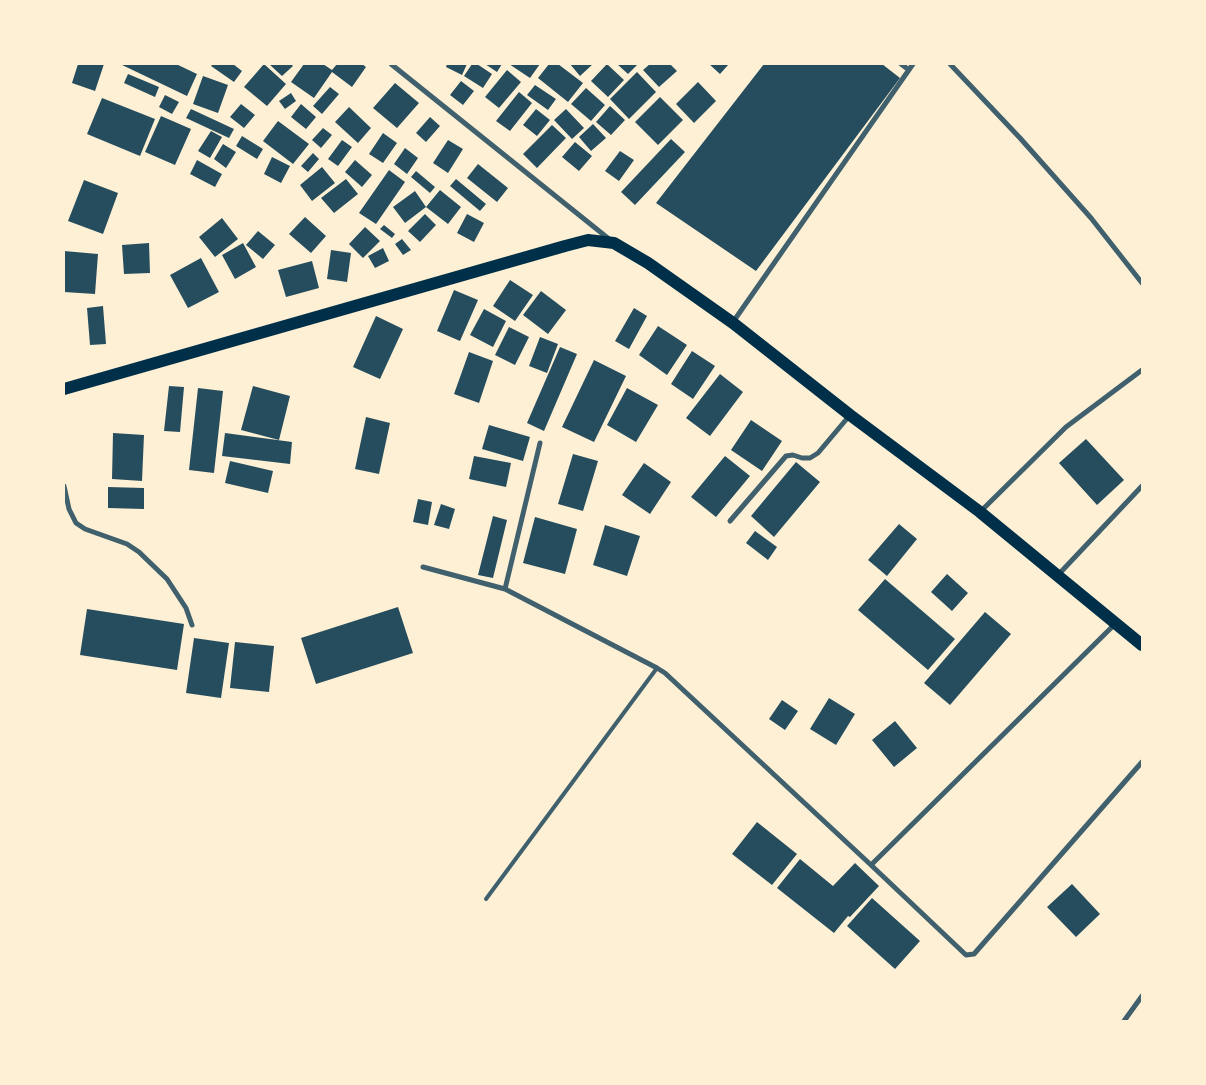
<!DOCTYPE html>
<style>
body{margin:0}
#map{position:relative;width:1206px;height:1085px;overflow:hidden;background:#fdf0d5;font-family:"Noto Sans",sans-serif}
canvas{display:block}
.frame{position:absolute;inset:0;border:65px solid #fdf0d5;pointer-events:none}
</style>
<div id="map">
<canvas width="1206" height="1085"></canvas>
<div class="frame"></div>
</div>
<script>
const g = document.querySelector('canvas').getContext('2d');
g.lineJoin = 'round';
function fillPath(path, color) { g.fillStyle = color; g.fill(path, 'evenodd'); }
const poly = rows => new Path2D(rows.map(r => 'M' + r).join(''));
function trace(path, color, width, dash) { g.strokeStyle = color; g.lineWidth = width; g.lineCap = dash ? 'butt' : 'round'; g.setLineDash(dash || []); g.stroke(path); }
fillPath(poly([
 [78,64,104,64,95,91,72,83],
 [120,64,176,64,197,74,187,96],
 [213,64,233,64,242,71,234,82,211,66],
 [264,64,286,84,267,106,244,87],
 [269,64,291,64,293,66,282,76],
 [304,64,323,64,332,70,337,64,362,64,366,67,352,87,332,72,314,98,291,82],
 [447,64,467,64,462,75,446,67],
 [472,64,477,64,492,74,483,88,464,76],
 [485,64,502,64,497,72],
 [509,64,540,64,530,78],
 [549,64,558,64,583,83,568,102,538,78],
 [570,64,593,64,580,76],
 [607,64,624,80,608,97,591,81],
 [617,64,638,64,628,74],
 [650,64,670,64,677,71,659,87,643,70],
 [709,64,729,64,720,74],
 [764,64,882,64,900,78,756,271,656,203],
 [507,70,521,82,499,108,485,97],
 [637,72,656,92,629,119,610,99],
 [128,74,159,87,155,97,124,83],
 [203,76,228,85,218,113,193,104],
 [461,81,474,91,463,105,450,95],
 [698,82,716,101,694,123,676,104],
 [395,83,419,103,397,128,373,108],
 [535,85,556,99,548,110,527,95],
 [330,87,339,94,322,114,313,106],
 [586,88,605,105,591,121,571,104],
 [519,92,532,103,510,131,496,121],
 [291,93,296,101,285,109,279,101],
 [165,95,179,102,172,114,159,107],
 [660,97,683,120,658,145,635,122],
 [102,98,155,119,140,156,87,134],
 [241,104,255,115,244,128,230,117],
 [301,104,316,117,306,129,291,117],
 [610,106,625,120,611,135,596,122],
 [349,107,371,128,358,143,335,122],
 [191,109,234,129,229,138,186,118],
 [536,109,550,120,537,136,523,125],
 [566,109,584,128,572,139,554,120],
 [161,116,191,129,175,165,145,152],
 [430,117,440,126,426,142,416,133],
 [278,121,309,144,293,164,263,141],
 [593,124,606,138,591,151,579,137],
 [552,125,566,138,537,168,523,154],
 [323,128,332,135,321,148,312,140],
 [211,131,222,137,210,158,198,151],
 [383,133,397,143,383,163,369,154],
 [242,136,263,149,257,159,236,146],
 [671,139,685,152,635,205,621,192],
 [342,140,352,147,338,166,328,159],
 [448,140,463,149,448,173,433,163],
 [575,142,592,156,579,171,562,157],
 [223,144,236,152,226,168,214,159],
 [405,148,418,158,407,174,394,164],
 [620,151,634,160,619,181,605,171],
 [313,153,319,159,308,172,301,166],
 [272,157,290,166,281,183,264,174],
 [197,160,222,174,215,187,190,174],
 [355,160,372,175,362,187,345,172],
 [478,164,508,188,497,202,467,178],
 [322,167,335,183,312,201,300,185],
 [389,170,405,182,376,224,359,213],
 [416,171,435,187,430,193,411,177],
 [346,179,358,194,334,213,321,198],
 [456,179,486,204,480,211,450,186],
 [84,180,118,193,103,234,68,221],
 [440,190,461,207,448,224,426,207],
 [415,191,426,207,405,223,393,207],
 [425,214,436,225,420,242,408,231],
 [467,214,484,223,474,242,457,233],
 [305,217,326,236,311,253,289,234],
 [222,218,238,239,215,257,199,237],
 [384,225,395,234,392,238,380,229],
 [365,227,380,241,363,258,349,244],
 [258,231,275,245,263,259,246,245],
 [402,239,411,250,403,255,395,244],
 [149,243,150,273,124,274,122,245],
 [243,243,256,267,235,279,222,255],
 [383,248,389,261,375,268,368,256],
 [331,250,351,253,347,282,327,279],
 [64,251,98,254,95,294,64,292],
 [201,258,219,292,188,308,170,275],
 [312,261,319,288,286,297,278,270],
 [510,280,533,295,515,321,493,306],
 [454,290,478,300,460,341,437,331],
 [541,291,566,310,548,334,523,315],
 [103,306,106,344,90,345,87,308],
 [634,308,647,316,629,349,615,341],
 [484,309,506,321,493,347,470,335],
 [376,316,403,329,380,379,353,367],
 [658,326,687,345,667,375,639,355],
 [509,327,529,337,515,365,495,355],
 [540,337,558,344,547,373,529,366],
 [560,347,577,354,544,431,527,423],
 [692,351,715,366,693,399,671,384],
 [469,352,493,361,479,403,454,394],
 [594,360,626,376,594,442,562,427],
 [720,374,743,392,710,436,686,418],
 [169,386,184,387,180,432,164,431],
 [253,386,290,396,279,440,241,430],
 [198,388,223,391,214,473,189,470],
 [627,388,658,405,636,442,607,425],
 [366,417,390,423,379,474,355,469],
 [751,420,782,441,762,471,731,450],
 [489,425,530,437,523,461,482,449],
 [113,433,144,435,142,481,112,479],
 [225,433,292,442,290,464,222,456],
 [1086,439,1124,480,1097,505,1059,463],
 [573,454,598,461,583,511,558,504],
 [474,456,511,463,506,487,469,479],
 [725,456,750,476,716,517,691,497],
 [230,461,273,471,268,493,225,483],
 [796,462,820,482,774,537,751,516],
 [644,463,671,482,650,514,622,495],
 [108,487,144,488,144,509,108,508],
 [418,499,432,502,428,525,413,522],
 [441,504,455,509,449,529,434,525],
 [493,516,507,520,493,578,478,575],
 [535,517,577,529,565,574,523,563],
 [899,524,917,539,887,576,868,560],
 [605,525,640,536,627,576,593,565],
 [755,531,777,547,768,560,746,543],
 [947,574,968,593,952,611,931,592],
 [885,579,955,639,928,670,858,610],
 [398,607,413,653,316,684,301,638],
 [87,609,184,624,177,670,80,655],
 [985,612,1011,634,950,705,924,683],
 [194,638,229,643,221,698,186,693],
 [235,642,274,646,269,692,230,688],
 [829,698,855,714,836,745,810,729],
 [782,700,798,711,785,730,769,719],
 [895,721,917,748,894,767,872,740],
 [757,822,797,854,772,885,732,854],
 [800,859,833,886,855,863,879,886,850,917,848,916,834,933,777,888],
 [1072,884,1100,914,1076,937,1047,907],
 [872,898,920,941,895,969,847,926]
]), '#264d5e');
trace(poly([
 [486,899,657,668]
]), '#3f606c', 4);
trace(poly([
 [391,64,609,239],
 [901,64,909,70],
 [950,64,1020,138,1091,218,1142,283],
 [733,322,913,64],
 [540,443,505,589,657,668,665,673,871,865,966,955,974,954,1142,762],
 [64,486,69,509,76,523,85,529,127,544,139,552,167,579,186,608,192,625],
 [980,512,1066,427,1142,370],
 [730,521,786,456,793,455,802,458,810,458,818,453,850,415],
 [423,567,505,589],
 [1058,575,1142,486],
 [871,865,1115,624],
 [1124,1021,1142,996]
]), '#3f606c', 5);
trace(poly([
 [64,389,565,246,588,240,614,243,648,263,733,323,850,415,980,512,1142,645]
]), '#003049', 12);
</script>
